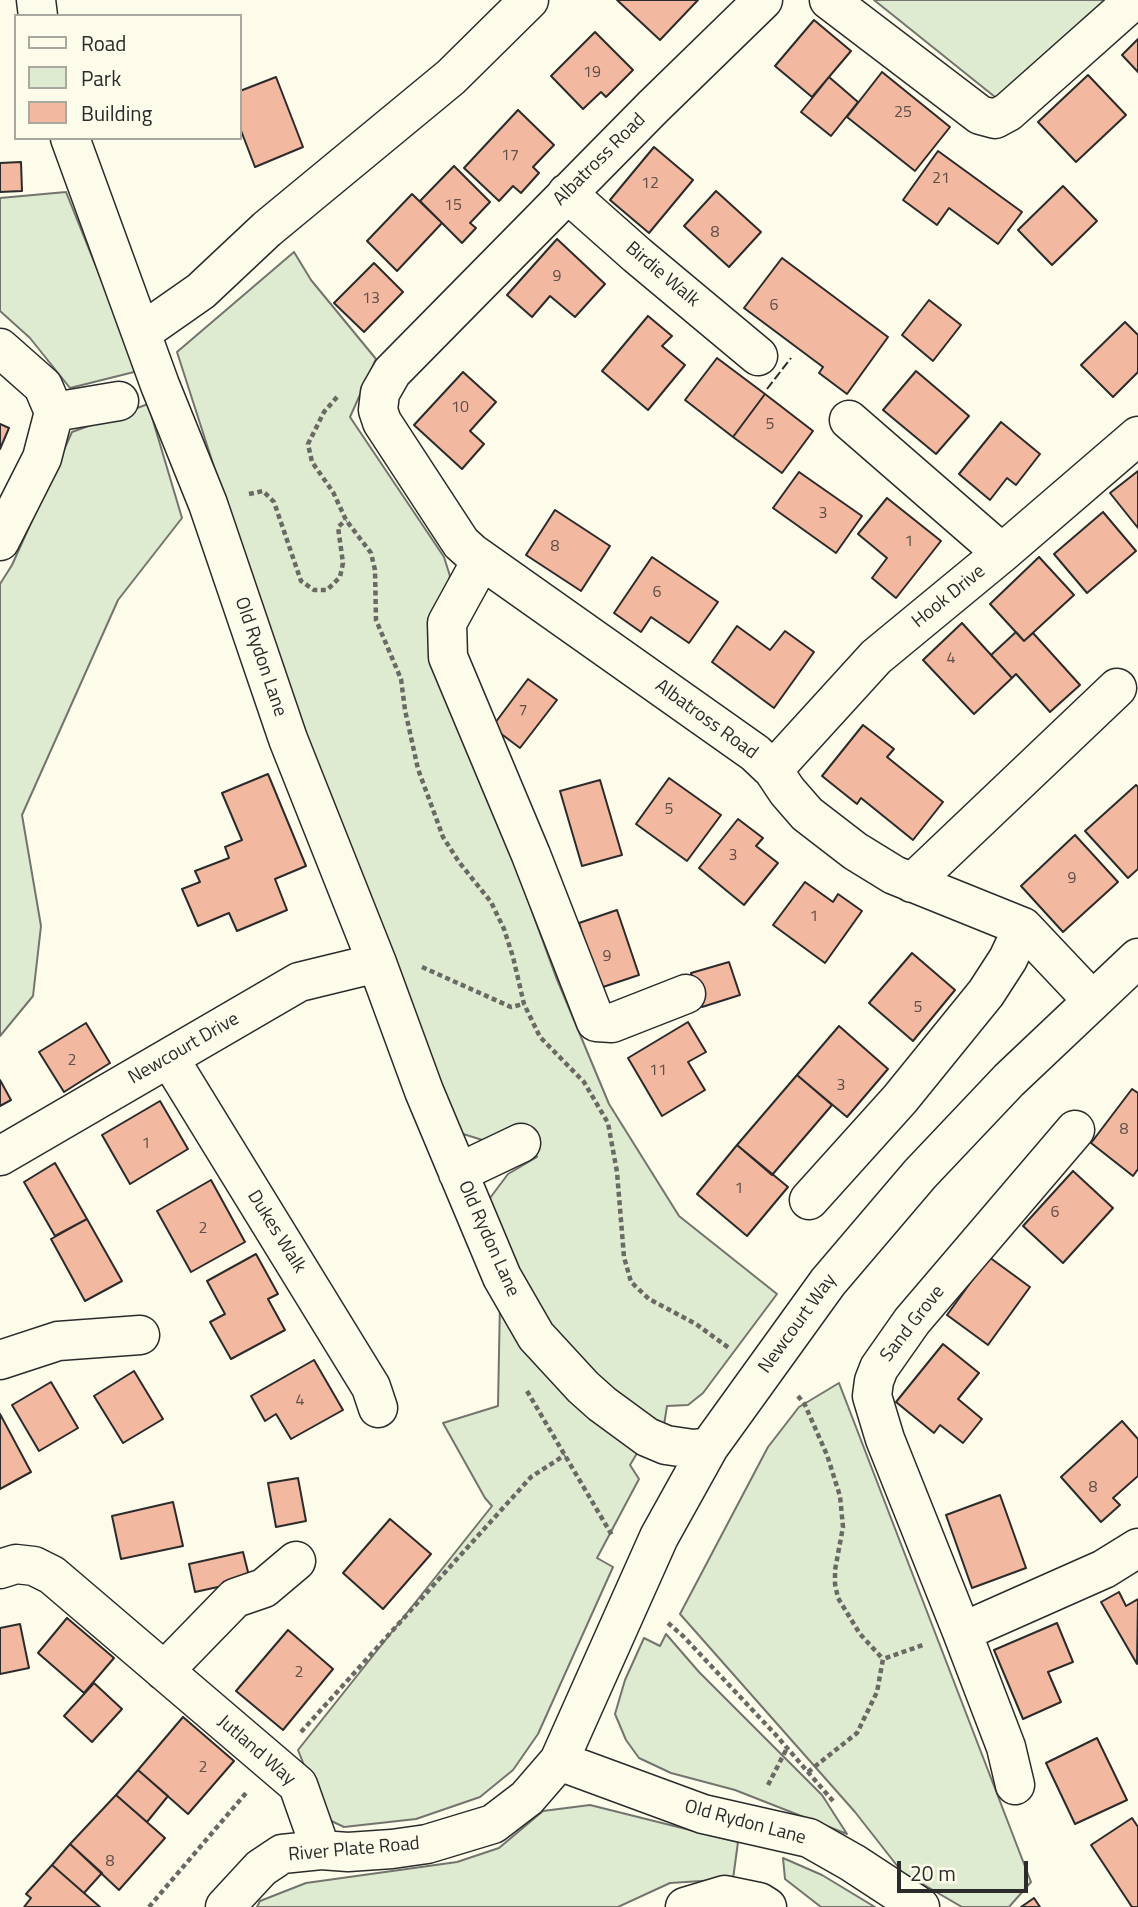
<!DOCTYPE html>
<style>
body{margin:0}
#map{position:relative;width:1138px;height:1907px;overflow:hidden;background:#fdfbea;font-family:"Titillium Web",sans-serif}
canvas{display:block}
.legend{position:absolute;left:14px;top:14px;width:228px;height:126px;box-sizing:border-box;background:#fdfbea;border:2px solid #a9a89e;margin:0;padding:9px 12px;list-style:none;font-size:21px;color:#2b2b2b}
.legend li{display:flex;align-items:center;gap:14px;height:35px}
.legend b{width:35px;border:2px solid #a9a89e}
.scale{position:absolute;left:897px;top:1861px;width:131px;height:32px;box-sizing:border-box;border:4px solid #2b2b2b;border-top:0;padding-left:9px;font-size:21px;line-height:24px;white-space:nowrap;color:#2b2b2b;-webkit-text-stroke:5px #fdfbea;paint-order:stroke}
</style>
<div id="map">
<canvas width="1138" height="1907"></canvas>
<ul class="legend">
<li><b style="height:9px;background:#fdfbea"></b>Road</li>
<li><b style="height:19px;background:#deebd1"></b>Park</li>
<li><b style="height:19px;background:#f2b8a0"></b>Building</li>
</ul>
<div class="scale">20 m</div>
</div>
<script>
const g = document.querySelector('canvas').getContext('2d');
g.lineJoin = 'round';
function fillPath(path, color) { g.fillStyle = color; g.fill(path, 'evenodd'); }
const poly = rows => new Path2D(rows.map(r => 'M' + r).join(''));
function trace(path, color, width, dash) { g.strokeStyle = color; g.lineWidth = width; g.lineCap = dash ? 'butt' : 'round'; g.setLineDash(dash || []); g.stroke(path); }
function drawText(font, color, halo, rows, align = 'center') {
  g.font = font + ' "Titillium Web",sans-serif'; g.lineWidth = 5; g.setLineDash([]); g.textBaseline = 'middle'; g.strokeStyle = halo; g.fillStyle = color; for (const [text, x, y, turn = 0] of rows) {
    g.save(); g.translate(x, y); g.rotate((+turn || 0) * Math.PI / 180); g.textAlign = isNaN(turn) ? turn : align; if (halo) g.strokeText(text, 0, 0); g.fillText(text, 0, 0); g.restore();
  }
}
const green = poly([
 [874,0,1118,0,1000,101,874,0],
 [66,192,138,371,70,388,30,338,0,311,0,198,66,192],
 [294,252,311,280,376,359,350,417,444,557,450,576,443,600,485,783,556,977,609,1104,679,1216,777,1294,703,1393,688,1405,667,1406,664,1425,631,1413,560,1346,490,1220,490,1198,508,1174,537,1157,529,1131,495,1144,460,1133,302,728,244,560,177,352,294,252],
 [148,404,182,518,118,600,22,815,41,926,33,996,0,1036,0,584,12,565,72,432,148,404],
 [500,1301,639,1450,630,1465,639,1479,597,1558,613,1567,538,1734,513,1770,480,1797,416,1819,344,1827,325,1818,298,1750,492,1506,485,1498,443,1423,498,1406,500,1301],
 [839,1383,1031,1882,1009,1907,962,1907,902,1872,855,1812,680,1614,768,1447,799,1407,839,1383],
 [666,1634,699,1672,822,1795,847,1834,735,1790,671,1773,639,1758,626,1740,615,1714,625,1680,644,1638,660,1646,666,1634],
 [590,1805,738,1842,733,1879,670,1883,618,1907,257,1907,260,1901,306,1883,457,1862,499,1848,543,1811,590,1805],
 [783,1858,822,1875,875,1907,821,1907,785,1879,783,1858]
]);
fillPath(green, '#deebd1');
trace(green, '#74746e', 2);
const building = poly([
 [617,0,698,0,660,40,617,0],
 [814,20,851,51,812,97,775,66,814,20],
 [595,32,633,70,606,97,601,92,583,109,551,76,595,32],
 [1138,39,1138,72,1122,55,1138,39],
 [882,72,950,127,915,171,847,117,882,72],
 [1088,75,1126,115,1076,162,1038,122,1088,75],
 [276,77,303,147,255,167,240,128,240,91,276,77],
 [829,77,858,102,831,136,801,112,829,77],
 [518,110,554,145,533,167,539,173,521,193,513,186,499,201,464,168,518,110],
 [654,147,693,180,649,233,610,200,654,147],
 [938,151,1022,212,998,244,949,208,937,225,903,200,938,151],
 [21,162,22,191,0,192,0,163,21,162],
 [454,166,490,202,470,223,476,228,462,243,420,201,454,166],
 [1063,186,1097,221,1052,265,1018,230,1063,186],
 [716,191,761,232,729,267,684,226,716,191],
 [412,194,442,223,397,271,367,241,412,194],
 [557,239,605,284,575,317,550,296,532,317,507,295,557,239],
 [782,258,888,337,847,394,819,373,823,367,744,308,782,258],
 [374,263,403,292,364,332,334,303,374,263],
 [929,300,961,325,933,361,902,335,929,300],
 [648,316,672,336,662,346,685,365,648,410,602,371,648,316],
 [1125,322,1138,335,1138,372,1113,397,1081,365,1125,322],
 [717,358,765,394,733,437,685,400,717,358],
 [916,371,969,416,936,454,883,410,916,371],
 [463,372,496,402,470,431,484,444,462,469,414,425,463,372],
 [765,394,813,431,782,473,733,437,765,394],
 [1001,422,1040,454,1016,485,1007,478,990,500,959,474,1001,422],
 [0,424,9,428,0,449,0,424],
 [1138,471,1138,528,1110,493,1138,471],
 [799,472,862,516,836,553,773,508,799,472],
 [887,498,941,541,896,598,872,578,887,558,858,534,887,498],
 [555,510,610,546,581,591,526,555,555,510],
 [1103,512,1136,551,1087,593,1054,554,1103,512],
 [652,557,718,602,689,643,651,617,641,632,614,613,652,557],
 [1039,557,1074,595,1024,641,990,604,1039,557],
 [962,623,1012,678,974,714,923,660,962,623],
 [737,626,770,650,785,631,814,652,774,708,712,662,737,626],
 [1016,632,1024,641,1033,633,1080,685,1050,712,1016,674,1012,678,991,655,1016,632],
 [528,679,557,700,520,748,492,727,528,679],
 [863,725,894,749,887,757,943,802,913,840,861,798,857,804,822,776,863,725],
 [268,774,306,866,275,879,287,910,237,931,229,913,198,926,182,889,200,882,195,871,229,858,225,847,242,840,222,793,268,774],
 [669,778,721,815,687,861,636,824,669,778],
 [600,780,622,855,582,866,560,791,600,780],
 [1136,785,1138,787,1138,869,1128,878,1085,831,1136,785],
 [738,819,763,838,756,846,778,863,744,905,699,868,738,819],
 [1075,835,1118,882,1063,932,1021,886,1075,835],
 [805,882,833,902,838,894,862,911,825,963,773,925,805,882],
 [617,910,639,975,600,988,579,923,617,910],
 [912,953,955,990,913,1041,869,1003,912,953],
 [729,962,740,995,702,1007,691,973,729,962],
 [688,1022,706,1052,688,1062,705,1090,662,1116,628,1058,688,1022],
 [86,1023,110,1063,64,1092,39,1052,86,1023],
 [839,1026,888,1069,847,1117,797,1075,839,1026],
 [797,1075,832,1105,772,1175,737,1145,797,1075],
 [0,1080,11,1100,0,1106,0,1080],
 [1132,1089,1138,1093,1138,1169,1133,1176,1091,1143,1132,1089],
 [160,1101,188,1149,130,1184,102,1135,160,1101],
 [737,1145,788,1187,747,1236,697,1194,737,1145],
 [55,1163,87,1219,55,1236,24,1182,55,1163],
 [1073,1171,1113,1208,1063,1263,1023,1226,1073,1171],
 [211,1180,245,1242,191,1272,157,1211,211,1180],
 [87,1219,122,1281,85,1301,51,1239,87,1219],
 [256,1254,278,1294,268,1299,285,1330,231,1359,210,1322,225,1314,207,1281,256,1254],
 [989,1257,1030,1287,988,1345,947,1315,989,1257],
 [943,1344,979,1373,958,1399,982,1419,963,1443,940,1425,934,1433,896,1402,943,1344],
 [314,1360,343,1410,291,1439,276,1414,265,1421,251,1396,314,1360],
 [134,1371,163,1419,123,1443,94,1396,134,1371],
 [51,1382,78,1428,39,1451,12,1405,51,1382],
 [0,1414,31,1472,0,1489,0,1414],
 [1122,1421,1138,1439,1138,1476,1113,1498,1120,1505,1101,1522,1061,1477,1122,1421],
 [298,1478,306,1521,276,1527,268,1483,298,1478],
 [1000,1495,1026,1568,972,1588,946,1515,1000,1495],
 [173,1502,183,1546,121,1559,112,1516,173,1502],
 [390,1519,431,1554,383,1609,343,1573,390,1519],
 [243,1552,250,1580,195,1592,189,1564,243,1552],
 [1119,1592,1126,1606,1138,1599,1137,1664,1101,1602,1119,1592],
 [67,1618,114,1658,84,1693,38,1653,67,1618],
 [1057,1623,1073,1662,1048,1672,1061,1702,1023,1719,994,1650,1057,1623],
 [20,1624,29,1668,0,1674,0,1628,20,1624],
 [288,1630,333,1669,283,1730,236,1691,288,1630],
 [94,1683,122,1709,92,1742,64,1716,94,1683],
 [183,1717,234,1761,188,1814,138,1770,183,1717],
 [1097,1738,1127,1800,1075,1824,1046,1763,1097,1738],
 [138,1770,168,1796,147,1822,116,1795,138,1770],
 [116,1795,165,1838,119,1890,70,1844,116,1795],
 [1132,1818,1138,1827,1138,1907,1132,1907,1091,1845,1132,1818],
 [70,1844,102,1873,84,1893,52,1865,70,1844],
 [52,1865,100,1907,24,1907,31,1898,26,1894,52,1865],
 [1034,1898,1040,1907,1021,1907,1034,1898]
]);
fillPath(building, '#f2b8a0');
trace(building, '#2b2b2b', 2);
const minor = poly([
 [36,0,38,16],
 [763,0,653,107,392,372,380,393,378,410,382,422,461,543,472,553,755,753,773,770,787,791,807,814,855,851,894,875,1023,927,1092,1000],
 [829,0,980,115,995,119,1008,112,1134,0],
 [70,138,160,385,208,504,288,739,377,963,424,1091,502,1277,536,1336,583,1387,602,1404,647,1437,666,1445,693,1449,709,1447],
 [567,193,637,255,758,356],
 [141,333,201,291,267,229,451,77,529,0],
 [0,348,43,386,54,412],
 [849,420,1002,553],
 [0,541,42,458,54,412,119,401],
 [481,561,447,623,448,657,531,855,596,1022,612,1023,686,994],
 [773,770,876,657,1002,553,1138,436],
 [912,883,1117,688],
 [169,1058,371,1387,378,1408],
 [0,1156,299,982,377,963],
 [458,1173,521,1143],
 [809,1200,900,1099,986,993,1008,959,1023,927],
 [0,1360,58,1341,140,1335],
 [0,1569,16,1564,34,1566,52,1575,298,1785,321,1850],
 [962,1632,885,1439,872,1396,874,1381,879,1368,912,1321,1075,1130],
 [164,1671,235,1598,264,1588,296,1561],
 [559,1761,703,1814,809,1838,853,1863,920,1907],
 [1015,1785,1006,1747,962,1632,1104,1569,1138,1548],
 [225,1907,261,1868,282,1854,321,1850,348,1852,392,1849,427,1844,493,1824,527,1798,559,1761,659,1537,709,1447,828,1282,920,1174,1009,1080,1138,958],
 [685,1907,725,1895,759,1902,767,1907]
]);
trace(minor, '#2b2b2b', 41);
trace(poly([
 [337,397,324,412,308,444,312,462,333,492,346,520,371,553,375,570,376,620,401,679,405,710,418,769,443,837,459,862,491,902,504,929,513,957,524,1004,540,1037,584,1082,608,1123,617,1172,624,1257,631,1282,649,1299,696,1324,729,1348],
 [249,494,263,491,274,502,301,581,314,590,327,590,340,577,343,563,338,527,346,520],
 [422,967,511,1007,524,1004],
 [527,1391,613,1537],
 [798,1396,805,1405,827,1455,840,1496,843,1527,835,1570,835,1584,838,1598,860,1634,883,1659],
 [668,1623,683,1636,775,1734,833,1801],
 [301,1732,531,1477,565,1455],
 [808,1772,857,1733,877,1692,883,1659,923,1645],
 [768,1785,787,1748],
 [149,1907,246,1793]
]), '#6a6964', 4.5, [5, 3.5]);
trace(minor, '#fdfbea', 38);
trace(poly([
 [767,389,791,358]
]), '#2b2b2b', 2, [9, 3.5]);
drawText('16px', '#5d4e48', null, [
 ["19",592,73],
 ["25",903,113],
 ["17",510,156],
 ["21",941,179],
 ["12",650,184],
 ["15",453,206],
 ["8",715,233],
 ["9",557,277],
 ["13",371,299],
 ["6",774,306],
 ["10",460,408],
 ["5",770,425],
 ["3",823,514],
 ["1",909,542],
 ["8",555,547],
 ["6",657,593],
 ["4",951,659],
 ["7",523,711],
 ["5",669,810],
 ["3",733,856],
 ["9",1072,879],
 ["1",814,917],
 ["9",607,957],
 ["5",918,1008],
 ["2",72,1061],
 ["11",658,1071],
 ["3",841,1086],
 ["8",1124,1130],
 ["1",146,1144],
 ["1",739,1189],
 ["6",1055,1213],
 ["2",203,1229],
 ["4",300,1401],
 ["8",1093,1488],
 ["2",299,1673],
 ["2",203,1768],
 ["8",110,1862]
]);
drawText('19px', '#2b2b2b', '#fdfbea', [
 ["Albatross Road",600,160,-45],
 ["Birdie Walk",662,275,40],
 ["Hook Drive",949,597,-39],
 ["Old Rydon Lane",260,657,71],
 ["Albatross Road",706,720,36],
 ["Newcourt Drive",184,1049,-30],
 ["Dukes Walk",276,1232,58],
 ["Old Rydon Lane",488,1239,66],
 ["Newcourt Way",798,1324,-54],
 ["Sand Grove",913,1324,-52],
 ["Jutland Way",256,1751,41],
 ["Old Rydon Lane",745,1823,15],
 ["River Plate Road",354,1850,-5]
]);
</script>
